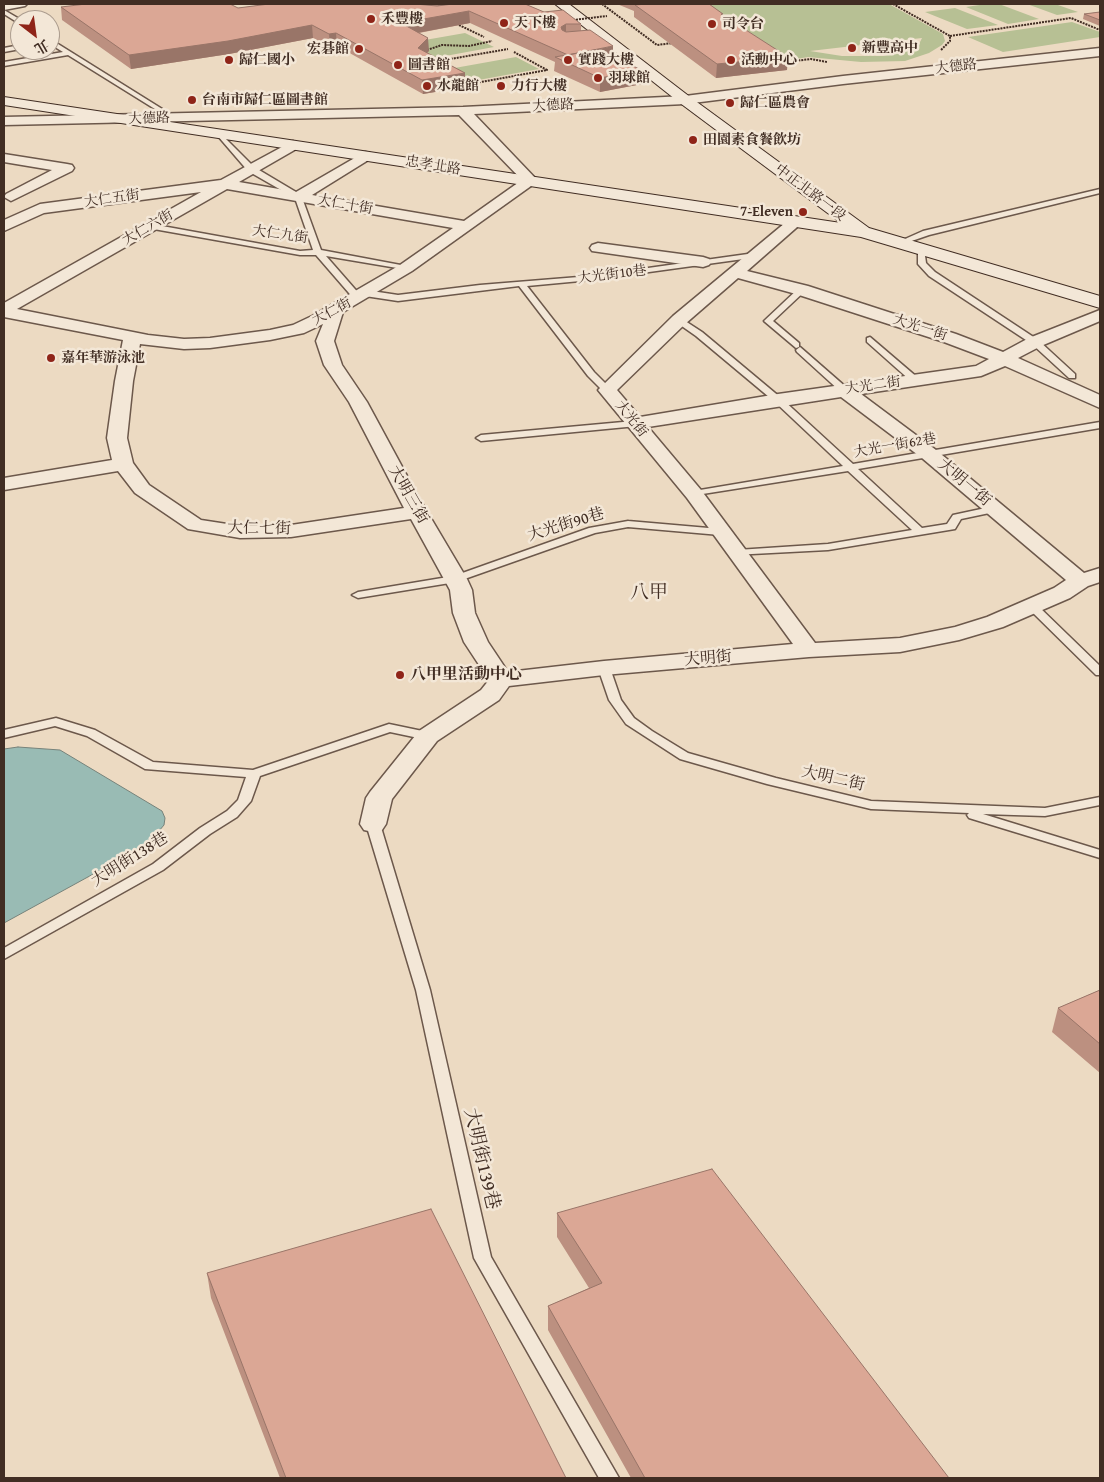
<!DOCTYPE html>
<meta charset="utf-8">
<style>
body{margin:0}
#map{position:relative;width:1104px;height:1482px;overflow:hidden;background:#ecdac2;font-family:"Gentium Book Plus","Noto Serif TC",serif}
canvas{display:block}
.frame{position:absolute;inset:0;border:5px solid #412d23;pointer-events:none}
.north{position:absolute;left:10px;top:10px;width:50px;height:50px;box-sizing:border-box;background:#f3e7d7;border:1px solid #ac9d8f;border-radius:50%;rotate:150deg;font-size:14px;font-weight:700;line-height:20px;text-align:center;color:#412d23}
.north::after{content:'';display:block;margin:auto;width:18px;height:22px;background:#8f2418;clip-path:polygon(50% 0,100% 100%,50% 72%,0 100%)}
</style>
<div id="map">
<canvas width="1104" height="1482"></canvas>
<div class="frame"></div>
<div class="north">北</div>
</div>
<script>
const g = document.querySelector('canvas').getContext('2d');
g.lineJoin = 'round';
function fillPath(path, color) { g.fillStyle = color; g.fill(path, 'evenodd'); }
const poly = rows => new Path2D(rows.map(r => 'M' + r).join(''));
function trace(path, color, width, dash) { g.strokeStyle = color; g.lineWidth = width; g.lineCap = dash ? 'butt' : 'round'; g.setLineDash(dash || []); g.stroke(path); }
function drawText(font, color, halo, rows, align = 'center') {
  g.font = font + ' "Gentium Book Plus","Noto Serif TC",serif'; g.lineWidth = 5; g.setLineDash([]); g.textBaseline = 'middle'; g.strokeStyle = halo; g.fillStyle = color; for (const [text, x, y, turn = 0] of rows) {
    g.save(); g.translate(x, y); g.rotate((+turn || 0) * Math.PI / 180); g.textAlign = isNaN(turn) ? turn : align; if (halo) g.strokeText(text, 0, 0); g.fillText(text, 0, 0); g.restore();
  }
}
fillPath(poly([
 [707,4,889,4,943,34,945,41,942,45,929,53,905,61,861,62,808,57,791,60],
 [922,38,919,44,910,50,883,56,842,56,810,51],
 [986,4,999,4,1039,19,1008,24,966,7],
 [1027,4,1055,4,1078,12,1057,15],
 [955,8,998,25,967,29,925,12],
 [1072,22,1100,32,1100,37,1003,52,968,37],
 [465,33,494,47,429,59,421,53,428,51,402,44],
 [516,57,539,69,473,81,449,69]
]), '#b7c094');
const water = poly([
 [18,747,60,750,162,811,165,818,164,825,148,844,4,923,4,749,18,747]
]);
fillPath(water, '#99bbb4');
trace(water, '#76827a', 1);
const lane = poly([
 [4,10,21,20,20,24,4,14,4,10],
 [50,39,175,117,176,118,171,119,68,55,4,66,4,62,63,52,50,44,50,39],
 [20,45,20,49,4,52,4,48,20,45],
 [219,132,254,167,301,195,321,250,406,266,409,266,409,270,326,256,361,296,361,300,358,301,355,300,316,255,300,255,148,228,147,226,151,224,300,251,313,250,295,198,248,171,217,135,217,133,219,132],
 [1100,189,1100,193,929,235,900,245,896,243,923,231,1100,189],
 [918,248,924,248,926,263,935,272,1038,340,1075,374,1075,378,1069,378,1032,344,929,276,918,264,918,248],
 [755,253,759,255,758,257,591,280,527,286,594,372,610,388,610,392,607,393,604,392,588,376,519,286,398,301,365,296,361,293,365,290,398,295,480,285,591,276,755,253],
 [799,288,806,290,773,321,799,343,799,347,796,348,764,321,799,288],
 [679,317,702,332,781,398,853,464,1100,422,1100,428,858,469,922,528,947,524,953,515,995,506,1000,509,999,511,961,519,955,529,828,550,733,555,732,553,733,551,737,550,828,544,912,530,848,471,690,496,690,492,694,491,843,466,775,402,696,336,676,322,675,320,679,317],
 [870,337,918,378,918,382,912,382,867,342,867,338,870,337],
 [800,347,847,388,847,392,841,392,797,352,796,350,800,347],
 [634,421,637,422,637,426,481,441,476,438,481,435,634,421],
 [628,521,720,529,725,532,720,535,628,527,595,533,456,582,358,598,352,595,358,592,454,576,589,528,628,521],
 [1033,604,1037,605,1100,666,1100,675,1096,675,1029,609,1027,607,1033,604],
 [604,664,610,668,621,700,634,718,652,731,688,753,776,778,871,801,1045,808,1100,797,1100,805,1045,816,983,814,1100,850,1100,858,969,818,967,815,969,813,871,809,767,784,680,759,626,724,609,700,598,668,604,664],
 [56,718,95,730,153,762,253,770,389,724,432,733,434,736,428,740,390,732,260,776,251,801,237,817,210,834,163,870,4,959,4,948,153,864,200,828,227,811,238,800,246,777,145,769,87,736,55,726,4,738,4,730,56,718],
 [373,820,380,824,430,990,491,1257,619,1478,599,1478,474,1258,416,990,366,824,373,820]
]);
const street = poly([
 [4,4,27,4,25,6,4,10,4,4],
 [1100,48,1100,56,843,84,685,104,474,114,538,181,412,271,343,312,334,341,342,365,367,402,419,498,467,579,472,590,475,613,488,642,508,672,604,661,793,644,687,498,598,390,673,316,791,218,801,218,804,221,747,271,808,286,956,334,1003,352,1029,338,1100,310,1100,321,1041,346,1018,358,1100,395,1100,408,1005,366,981,376,861,394,936,450,1084,573,1100,568,1100,582,1088,586,1070,598,1003,627,959,640,900,652,809,657,604,675,509,686,499,700,437,741,392,799,386,824,382,830,373,832,364,830,360,824,366,798,370,792,419,731,481,690,489,680,464,642,453,613,450,590,411,519,291,537,240,538,188,529,135,493,118,471,4,490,4,478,112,460,107,438,115,381,123,340,4,317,4,303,201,192,44,213,4,231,4,220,40,204,221,180,293,141,300,145,298,148,239,182,296,192,365,152,370,153,372,156,370,159,312,195,464,221,522,180,459,115,4,125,4,117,463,107,685,96,843,76,1100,48],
 [227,189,453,228,400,265,312,316,293,325,270,330,210,338,184,339,148,335,17,309,227,189],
 [738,278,796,294,944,342,989,359,976,366,778,394,640,417,617,390,685,324,738,278],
 [323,324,316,341,324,365,349,402,404,508,291,525,240,526,201,520,149,485,133,463,127,438,133,381,140,344,184,349,210,348,270,340,304,333,323,324],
 [841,397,922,458,1066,580,1054,588,987,617,955,627,900,638,815,643,701,490,648,427,841,397],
 [4,154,67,164,72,165,74,168,72,171,11,201,4,197,6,194,52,170,4,162,4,154],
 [598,243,703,257,709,259,711,262,709,265,703,267,592,251,590,248,592,245,598,243]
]);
const secondary = poly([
 [555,4,569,4,690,97,869,228,1100,296,1100,308,861,237,4,105,4,97,841,223,680,103,555,4]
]);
trace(lane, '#6c584b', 3);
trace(street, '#6c584b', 3);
trace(secondary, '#412d23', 2);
trace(poly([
 [602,4,657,45,673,43],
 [893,4,950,36,950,41,941,50],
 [459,25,484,37],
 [950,36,1071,18,1100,30],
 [427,50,442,45,469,46,492,41],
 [784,60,787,62,811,59,827,62],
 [439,61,508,49],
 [462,80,470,84,547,70,514,52]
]), '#412d23', 2, [2, 1]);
fillPath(lane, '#f3e7d7');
fillPath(street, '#f3e7d7');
fillPath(secondary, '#f3e7d7');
trace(poly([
 [573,20,607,16]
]), '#412d23', 2, [2, 1]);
fillPath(poly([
 [269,4,525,4,544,12,581,24,581,31,613,57,642,84,600,92,554,71,555,62,470,23,419,33,429,51,427,53,465,73,465,87,423,94,337,46,330,47,313,38,229,54,131,69,62,20,61,7,238,8],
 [617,4,709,4,723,14,723,16,787,70,716,78,634,17,634,11],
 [1100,12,1100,26,1083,19,1084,14],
 [1100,990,1100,1073,1052,1032,1058,1008],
 [557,1213,949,1478,631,1478,548,1330,548,1306,589,1288,557,1237],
 [207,1273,566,1478,280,1478,211,1298]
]), '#bc9080');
fillPath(poly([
 [438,4,493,4,438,11],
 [469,11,470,23,401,36,401,23],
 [566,24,566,37,561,27],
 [312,25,313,38,229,54,131,69,129,55],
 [336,33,337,46,330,47,329,34],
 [428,38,429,51,418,61,418,48],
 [613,46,613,60,569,55],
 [788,57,787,70,716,78,717,64],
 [642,70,642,84,600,92,600,78],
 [465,73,465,87,423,94,422,80]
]), '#997568');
const building = poly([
 [86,4,230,4,238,8,269,4,415,4,437,6,453,4,525,4,544,12,563,10,581,24,566,24,561,27,562,30,566,32,590,30,613,46,568,55,469,11,401,23,428,38,418,48,465,73,422,80,336,33,329,34,312,25,228,41,129,55,61,7,86,4],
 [647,4,709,4,723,14,721,14,788,57,717,64,635,5,647,4],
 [1100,12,1100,20,1084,14,1100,12],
 [595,50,642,70,600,78,555,57,595,50],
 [1100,990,1100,1044,1058,1008,1100,990],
 [712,1169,949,1478,645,1478,548,1306,602,1283,557,1213,712,1169],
 [431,1209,566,1478,286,1478,207,1273,431,1209]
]);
fillPath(building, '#dba795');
trace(building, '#997568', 1);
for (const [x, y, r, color] of [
 [371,19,5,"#8f2418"],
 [504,23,5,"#8f2418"],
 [712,24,5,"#8f2418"],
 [852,48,5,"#8f2418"],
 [359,49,5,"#8f2418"],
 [229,60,5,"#8f2418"],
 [568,60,5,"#8f2418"],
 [731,60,5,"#8f2418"],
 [398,65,5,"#8f2418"],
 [598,78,5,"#8f2418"],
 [427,86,5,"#8f2418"],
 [501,86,5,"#8f2418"],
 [192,100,5,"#8f2418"],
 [730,103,5,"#8f2418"],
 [693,140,5,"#8f2418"],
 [803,212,5,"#8f2418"],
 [51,358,5,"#8f2418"],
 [400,675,5,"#8f2418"]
]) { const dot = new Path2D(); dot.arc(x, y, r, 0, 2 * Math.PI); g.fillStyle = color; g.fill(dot); trace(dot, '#f3e7d7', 2); }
drawText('bold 14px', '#412d23', '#f3e7d7', [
 ["禾豐樓",381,19],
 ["天下樓",514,23],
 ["司令台",722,24],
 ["新豐高中",862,48],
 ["宏碁館",349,49,"right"],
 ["歸仁國小",239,60],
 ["實踐大樓",578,60],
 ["活動中心",741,60],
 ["圖書館",408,65],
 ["羽球館",608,78],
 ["水龍館",437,86],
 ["力行大樓",511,86],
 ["台南市歸仁區圖書館",202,100],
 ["歸仁區農會",740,103],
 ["田園素食餐飲坊",703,140],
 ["7-Eleven",793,212,"right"],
 ["嘉年華游泳池",61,358]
], 'left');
drawText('14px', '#412d23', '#f3e7d7', [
 ["大德路",956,67,-6],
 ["大德路",553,106,-3],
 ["大德路",149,119,-2],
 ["忠孝北路",433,166,9],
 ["中正北路一段",810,193,37],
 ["大仁五街",112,199,-8],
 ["大仁十街",345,205,10],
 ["大仁六街",148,228,-30],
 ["大仁九街",280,235,8],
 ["大光街10巷",612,275,-7],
 ["大仁街",332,312,-28],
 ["大光一街",920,328,18],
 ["大光二街",873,386,-8],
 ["大光街",631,419,51],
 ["大光一街62巷",895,446,-10]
]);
drawText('16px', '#412d23', '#f3e7d7', [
 ["大明一街",964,483,40],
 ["大明三街",408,495,60],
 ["大光街90巷",566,525,-17],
 ["大仁七街",259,529,1],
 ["大明街",708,659,-5],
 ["大明二街",833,779,13],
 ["大明街138巷",130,860,-32]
]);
drawText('bold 16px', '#412d23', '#f3e7d7', [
 ["八甲里活動中心",410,675]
], 'left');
drawText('19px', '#412d23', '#f3e7d7', [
 ["八甲",649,593]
]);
drawText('19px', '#412d23', '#f3e7d7', [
 ["大明街139巷",481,1159,77]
]);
</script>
